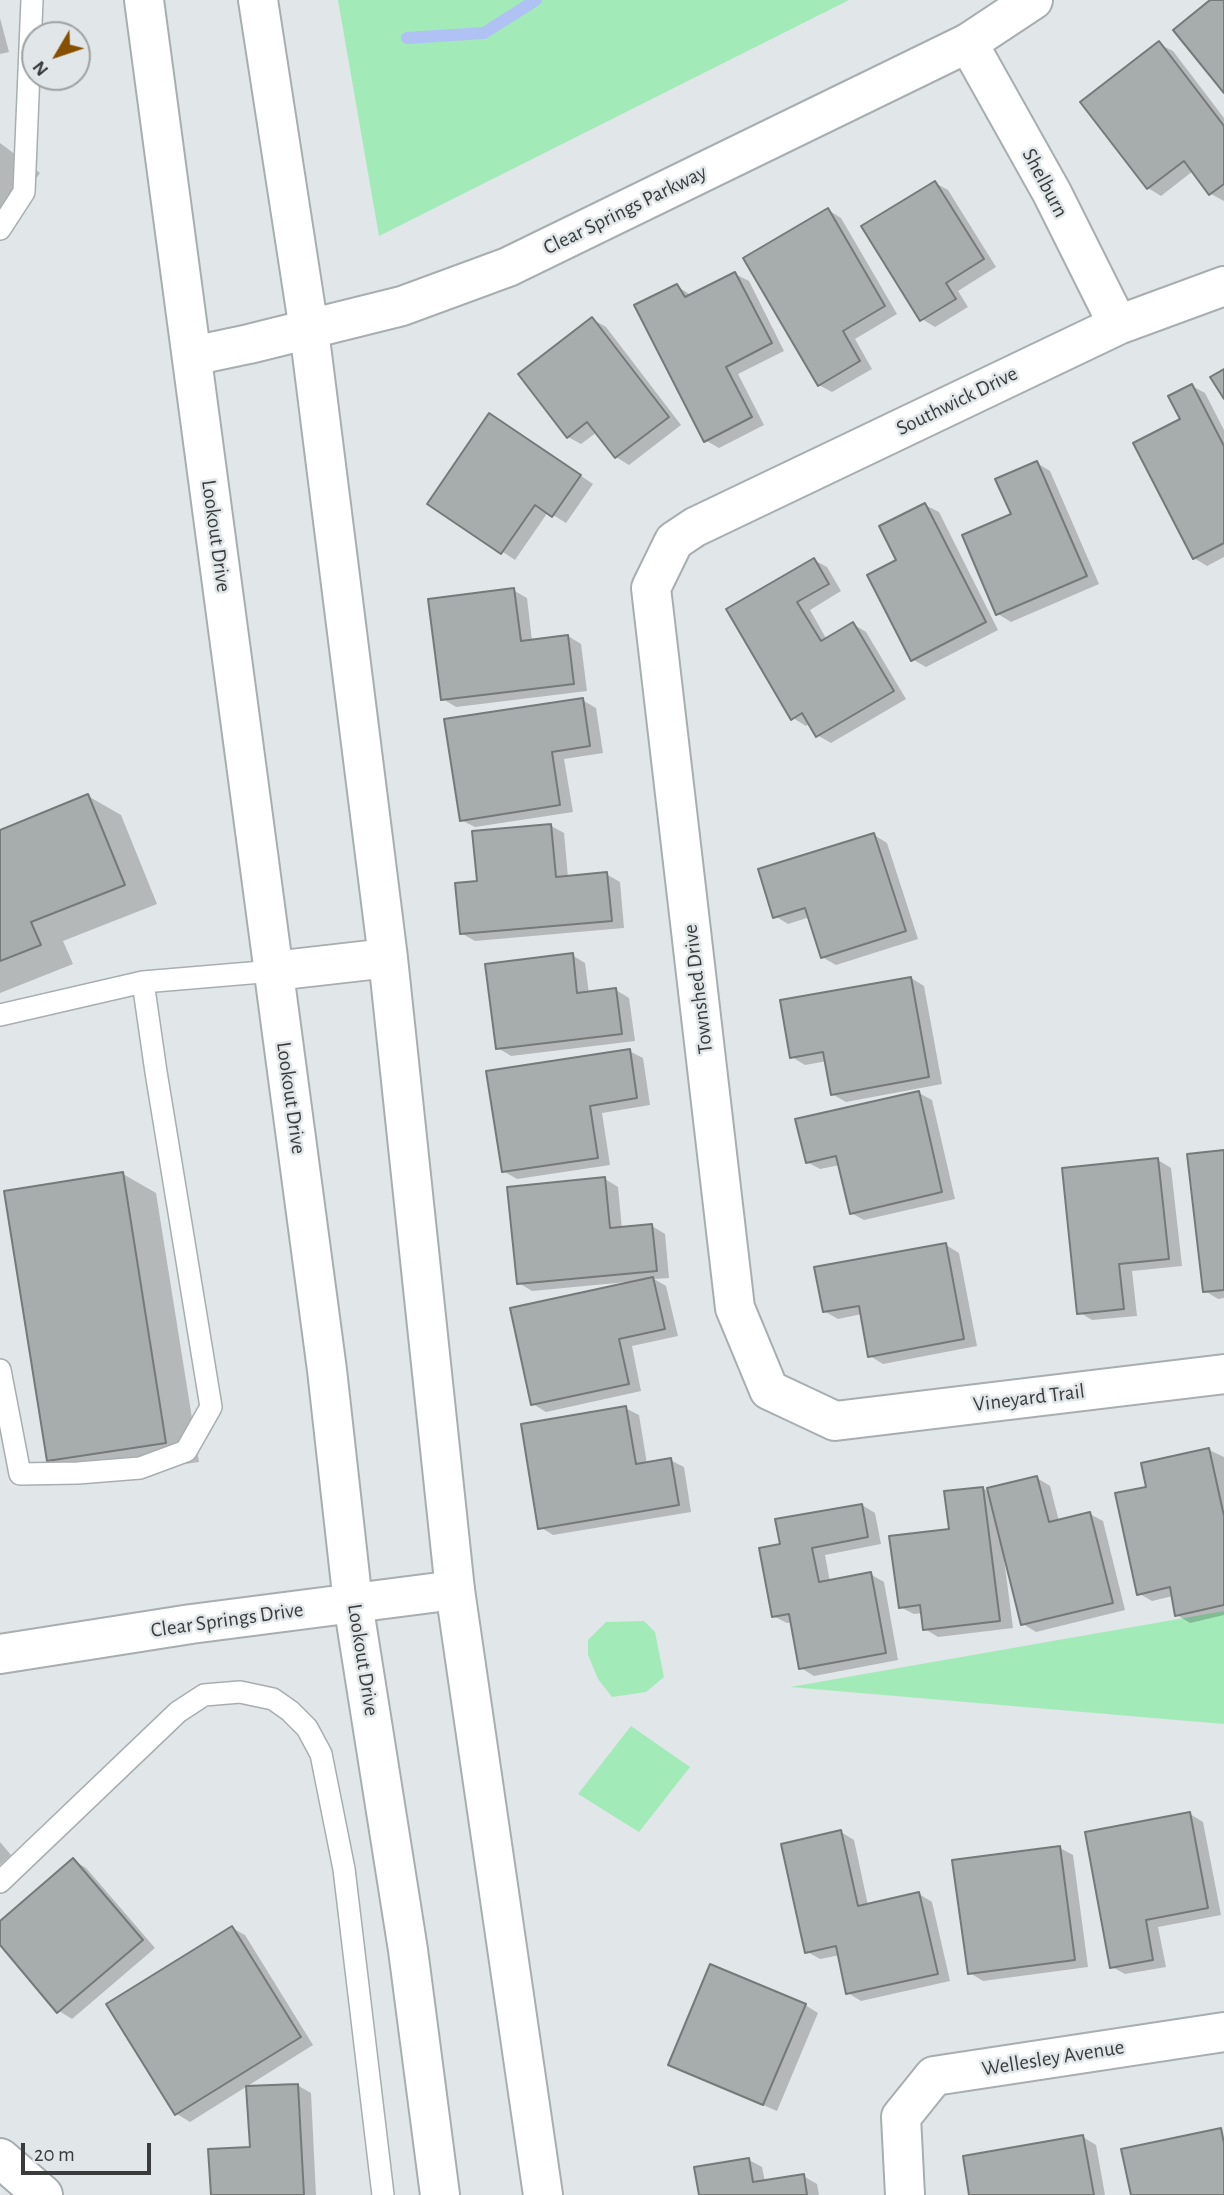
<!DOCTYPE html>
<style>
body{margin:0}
#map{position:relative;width:1224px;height:2195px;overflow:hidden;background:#e1e6e8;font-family:"Alegreya Sans",sans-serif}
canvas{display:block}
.north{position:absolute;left:21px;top:21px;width:70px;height:70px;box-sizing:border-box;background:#e1e6e8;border:2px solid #9ea2a3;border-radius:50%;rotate:231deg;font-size:19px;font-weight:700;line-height:28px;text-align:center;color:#3a3c3c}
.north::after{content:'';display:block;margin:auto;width:24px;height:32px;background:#865000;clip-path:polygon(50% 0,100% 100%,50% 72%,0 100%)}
.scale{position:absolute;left:21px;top:2143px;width:130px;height:32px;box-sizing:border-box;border:4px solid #3a3c3c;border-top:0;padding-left:9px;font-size:21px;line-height:24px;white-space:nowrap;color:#3a3c3c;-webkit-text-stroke:5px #e1e6e8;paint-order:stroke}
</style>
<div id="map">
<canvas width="1224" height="2195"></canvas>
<div class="north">N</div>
<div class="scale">20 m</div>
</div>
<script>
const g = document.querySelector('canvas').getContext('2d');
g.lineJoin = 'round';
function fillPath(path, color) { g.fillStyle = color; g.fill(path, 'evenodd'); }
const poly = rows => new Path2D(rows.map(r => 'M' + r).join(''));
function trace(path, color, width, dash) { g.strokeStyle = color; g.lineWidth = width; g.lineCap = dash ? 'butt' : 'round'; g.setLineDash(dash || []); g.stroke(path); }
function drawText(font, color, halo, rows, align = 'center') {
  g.font = font + ' "Alegreya Sans",sans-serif'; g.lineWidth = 5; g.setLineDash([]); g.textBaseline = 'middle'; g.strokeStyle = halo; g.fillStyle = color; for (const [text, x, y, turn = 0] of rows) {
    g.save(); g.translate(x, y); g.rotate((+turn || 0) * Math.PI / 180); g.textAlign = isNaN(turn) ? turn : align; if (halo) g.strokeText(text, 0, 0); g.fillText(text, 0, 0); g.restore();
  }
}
fillPath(poly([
 [338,0,849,0,379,236],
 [1224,1611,1224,1724,790,1687],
 [644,1621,655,1632,664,1677,646,1692,612,1697,598,1679,588,1655,588,1640,606,1622],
 [631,1726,690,1767,639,1832,578,1794]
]), '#a3eab9');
fillPath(poly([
 [0,18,9,52,0,54],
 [1159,44,1173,51,1224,118,1224,201,1211,194,1193,171,1161,196,1148,188],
 [0,143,40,173,0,228],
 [935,183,948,190,996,267,958,291,968,307,935,327,922,319],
 [828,210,841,218,897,314,855,339,872,369,832,392,819,385],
 [735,274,749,281,784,351,738,374,764,425,719,448,705,440,677,286,692,296],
 [592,319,606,327,681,425,629,465,616,457,597,432,581,444,568,437],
 [1192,386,1205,393,1224,430,1224,557,1207,566,1194,558,1182,420],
 [503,423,593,484,566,523,548,512,515,560,430,503],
 [1037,463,1050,471,1099,584,1011,622,998,614,964,536,1013,515],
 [925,505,939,512,998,630,926,667,912,659,899,561],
 [814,560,827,567,841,591,810,610,827,640,853,624,866,632,906,699,831,743,817,735,810,723,806,726,793,718,728,610],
 [513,590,527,598,532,641,568,636,581,644,587,691,456,707,443,699],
 [582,700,596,708,603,753,564,759,573,812,475,827,461,820],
 [88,796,121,815,157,904,63,941,73,964,0,993,0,832],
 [551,826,564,833,568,877,606,874,620,882,624,928,475,941,461,933,479,883],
 [874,835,887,843,918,939,836,965,822,957,810,917,788,924,775,916],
 [572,955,585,963,589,994,616,990,629,998,635,1041,511,1056,498,1048],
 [911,978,924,986,942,1084,846,1102,832,1094,827,1061,805,1065,792,1057],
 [629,1051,643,1058,650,1105,602,1113,610,1165,517,1179,503,1171],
 [919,1093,932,1100,955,1199,864,1220,851,1213,840,1165,820,1169,807,1162],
 [1224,1151,1224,1298,1218,1299,1205,1291],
 [1158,1160,1171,1168,1182,1266,1132,1271,1137,1316,1092,1320,1079,1312],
 [123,1174,156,1193,199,1462,81,1479,48,1460],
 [605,1179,618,1187,622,1229,652,1226,665,1234,669,1278,654,1279,666,1286,678,1336,632,1346,641,1391,546,1412,533,1404,627,1284,627,1282,532,1291,519,1283],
 [946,1245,959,1253,977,1346,883,1364,870,1356,862,1314,838,1319,824,1311],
 [625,1408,639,1415,647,1464,670,1460,684,1467,691,1512,553,1535,540,1527],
 [1209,1450,1224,1457,1224,1615,1190,1623,1177,1615,1173,1596,1152,1601,1138,1593,1148,1488],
 [1037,1478,1050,1486,1059,1521,1090,1514,1103,1521,1125,1610,1036,1632,1023,1624,1007,1559,1004,1559,1013,1628,938,1637,925,1629,923,1613,914,1614,900,1607,951,1531,983,1488,990,1493],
 [862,1505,875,1513,881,1544,825,1555,830,1582,870,1574,884,1582,898,1660,814,1676,801,1668,793,1622,787,1623,773,1616,782,1546],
 [1190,1814,1203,1822,1221,1915,1158,1927,1166,1967,1125,1974,1112,1967],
 [841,1832,854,1840,868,1905,919,1894,932,1902,950,1981,861,2001,848,1993,840,1955,820,1959,806,1951],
 [0,1842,11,1855,0,1865],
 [1060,1848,1073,1855,1088,1967,983,1981,970,1973],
 [73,1860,86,1868,155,1948,72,2019,59,2011,0,1943,0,1923],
 [232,1928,245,1935,313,2045,190,2122,177,2114],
 [805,2005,818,2013,777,2111,684,2071],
 [297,2085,311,2093,316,2195,212,2195,251,2148],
 [1083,2137,1096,2145,1105,2195,971,2195],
 [749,2160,762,2167,765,2182,803,2176,817,2184,819,2195,701,2195]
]), '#0003');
trace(poly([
 [407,38,484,33,536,0]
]), '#b0c1f4', 12);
const building = poly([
 [1210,0,1224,0,1224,93,1173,30,1210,0],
 [1159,41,1224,126,1224,184,1209,195,1184,161,1147,189,1080,102,1159,41],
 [935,181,984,259,946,283,956,299,920,321,861,226,935,181],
 [828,208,885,306,843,331,860,361,818,386,743,258,828,208],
 [735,272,772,343,726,367,752,417,704,442,634,305,677,284,685,297,735,272],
 [592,317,669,417,615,458,587,422,567,438,518,374,592,317],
 [1224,369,1224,399,1210,377,1224,369],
 [1192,384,1224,446,1224,543,1193,559,1133,443,1180,419,1168,396,1192,384],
 [489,413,581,475,552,517,535,505,501,554,427,504,489,413],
 [1037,461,1087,576,996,615,962,535,1011,514,995,479,1037,461],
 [925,503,986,622,911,661,867,575,896,560,879,526,925,503],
 [814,558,829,584,797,602,821,641,853,622,894,691,816,737,802,713,791,720,726,609,814,558],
 [514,588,521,641,568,635,574,684,441,700,428,599,514,588],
 [583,698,590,746,552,752,560,805,460,821,444,719,583,698],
 [88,794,125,885,31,922,41,945,0,961,0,830,88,794],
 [551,824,556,877,607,872,612,921,460,934,455,883,477,881,472,831,551,824],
 [874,833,906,931,821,958,805,908,773,918,758,869,874,833],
 [573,953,577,993,616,988,622,1034,496,1049,485,964,573,953],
 [911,977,929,1077,831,1095,823,1052,790,1058,780,1000,911,977],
 [630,1049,637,1098,590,1106,598,1158,502,1172,486,1071,630,1049],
 [919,1091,942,1192,850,1214,836,1156,806,1163,795,1119,919,1091],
 [1224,1150,1224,1290,1203,1292,1187,1154,1224,1150],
 [1158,1158,1169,1259,1119,1264,1124,1309,1077,1314,1062,1168,1158,1158],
 [123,1172,166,1443,47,1461,4,1191,123,1172],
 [605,1177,610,1228,652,1224,657,1271,517,1284,507,1187,605,1177],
 [946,1243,964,1339,868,1357,859,1306,823,1312,814,1267,946,1243],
 [653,1277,665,1329,619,1339,629,1384,531,1405,510,1308,653,1277],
 [626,1406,636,1464,671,1458,679,1505,538,1529,521,1424,626,1406],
 [1209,1448,1224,1516,1224,1605,1175,1616,1170,1587,1137,1595,1115,1493,1146,1487,1141,1463,1209,1448],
 [1037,1476,1049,1522,1090,1512,1113,1603,1021,1625,987,1488,1037,1476],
 [983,1487,1000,1621,923,1630,920,1605,899,1608,889,1536,949,1529,944,1491,983,1487],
 [862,1504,868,1537,812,1548,819,1582,871,1572,886,1653,799,1669,789,1614,772,1617,759,1548,780,1544,775,1519,862,1504],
 [1190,1812,1208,1908,1146,1920,1153,1960,1110,1968,1085,1832,1190,1812],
 [841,1830,858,1906,919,1892,938,1974,846,1994,836,1946,805,1953,781,1844,841,1830],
 [1060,1846,1075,1960,968,1974,952,1860,1060,1846],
 [73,1858,143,1940,57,2013,0,1945,0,1921,73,1858],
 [232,1926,301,2037,175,2115,106,2004,232,1926],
 [710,1964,806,2004,763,2105,668,2065,710,1964],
 [298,2084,304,2195,211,2195,208,2149,250,2147,246,2086,298,2084],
 [1221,2128,1224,2143,1224,2195,1131,2195,1121,2149,1221,2128],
 [1083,2135,1094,2195,969,2195,963,2156,1083,2135],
 [749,2158,753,2182,804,2174,807,2195,699,2195,694,2167,749,2158]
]);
fillPath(building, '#a7adac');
trace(building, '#757a79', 2);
const service = poly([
 [0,229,24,192,32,0],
 [0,1015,143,982,274,971],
 [0,1370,20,1474,78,1473,140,1468,186,1451,211,1407,156,1072,143,982],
 [0,1882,178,1712,204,1695,240,1692,273,1699,290,1711,307,1728,321,1754,344,1869,383,2195]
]);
const minor = poly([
 [968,43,1052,193,1118,325],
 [1224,286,1118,325,695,527,674,541,651,588,735,1308,769,1390,835,1421,1224,1374],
 [0,2158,43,2195],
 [905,2195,901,2117,934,2076,1224,2032]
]);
const tertiary = poly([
 [192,356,249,344,402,306,508,267,968,43,1033,0],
 [0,1654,191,1624,455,1590]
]);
const secondary = poly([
 [144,0,327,1370,353,1603,408,1950,440,2195],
 [258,0,309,330,388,958,455,1590,543,2195],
 [274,971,388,958]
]);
trace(service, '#a8aeaf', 24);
trace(minor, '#a8aeaf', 42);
trace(tertiary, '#a8aeaf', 42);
trace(secondary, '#a8aeaf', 42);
trace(service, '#fff', 21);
trace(minor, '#fff', 38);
trace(tertiary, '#fff', 38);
trace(secondary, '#fff', 38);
drawText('21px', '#3a3c3c', '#e1e6e8', [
 ["Shelburn",1045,183,62],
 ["Clear Springs Parkway",625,210,-26],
 ["Southwick Drive",957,401,-26],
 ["Lookout Drive",216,536,82],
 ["Townshed Drive",698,989,-97],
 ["Lookout Drive",291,1098,82],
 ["Vineyard Trail",1029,1398,-7],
 ["Clear Springs Drive",227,1620,-8],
 ["Lookout Drive",363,1660,81],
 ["Wellesley Avenue",1053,2058,-9]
]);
</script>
